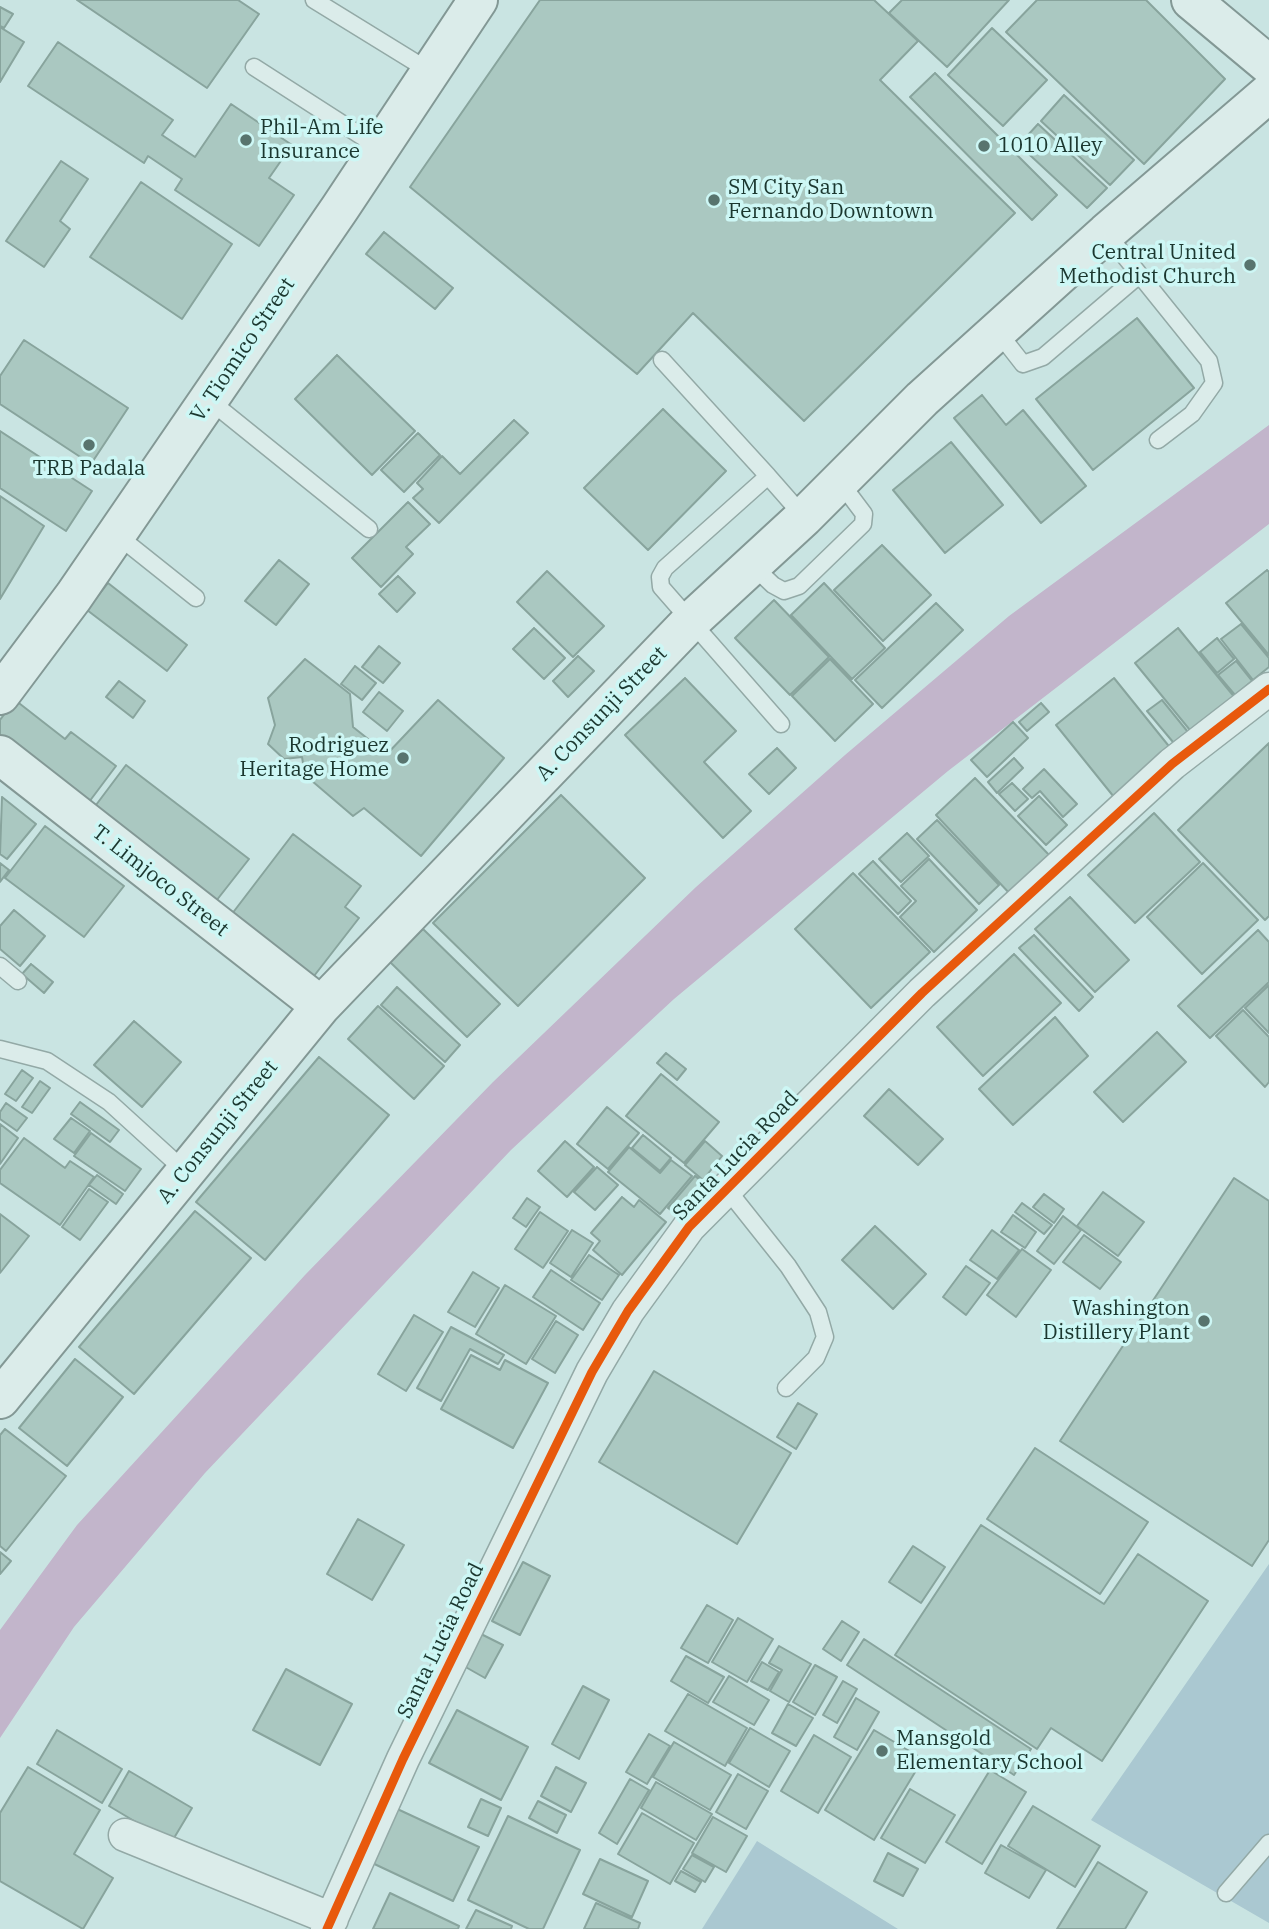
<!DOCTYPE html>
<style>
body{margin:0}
canvas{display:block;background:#c9e4e2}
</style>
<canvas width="1269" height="1929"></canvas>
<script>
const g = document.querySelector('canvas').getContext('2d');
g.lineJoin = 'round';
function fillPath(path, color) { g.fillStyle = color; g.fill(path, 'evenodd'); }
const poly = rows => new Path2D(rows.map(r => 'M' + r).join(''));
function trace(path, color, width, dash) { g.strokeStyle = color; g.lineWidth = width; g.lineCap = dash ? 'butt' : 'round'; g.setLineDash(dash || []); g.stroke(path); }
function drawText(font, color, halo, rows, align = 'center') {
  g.font = font + ' "IBM Plex Serif",serif'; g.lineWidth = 7; g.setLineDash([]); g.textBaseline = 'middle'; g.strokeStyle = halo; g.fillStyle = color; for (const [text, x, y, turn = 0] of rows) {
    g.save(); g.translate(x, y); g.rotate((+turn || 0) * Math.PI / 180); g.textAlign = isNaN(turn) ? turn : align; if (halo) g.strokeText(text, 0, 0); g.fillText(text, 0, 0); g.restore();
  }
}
fillPath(poly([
 [1269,1564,1269,1923,1091,1820],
 [757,1841,898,1929,702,1929]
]), '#aac8d1');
fillPath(poly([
 [1269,425,1269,524,948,771,674,999,511,1150,205,1473,74,1627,0,1738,0,1630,77,1525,305,1275,493,1082,696,887,845,755,1009,616]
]), '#c2b5cb');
const building = poly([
 [77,0,238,0,259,14,207,88,77,0],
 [540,0,874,0,918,41,880,80,1015,213,804,421,693,313,637,374,410,187,540,0],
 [902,0,1009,0,947,67,889,13,902,0],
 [1037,0,1146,0,1225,79,1144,164,1006,32,1037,0],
 [0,7,13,14,4,28,0,26,0,7],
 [0,27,24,42,0,82,0,27],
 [992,28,1047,80,1003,126,948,75,992,28],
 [58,42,173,120,162,135,195,157,231,104,292,145,269,178,294,195,259,246,175,190,182,179,148,156,144,163,28,86,58,42],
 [935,73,1057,195,1032,220,910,97,935,73],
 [1064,95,1134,160,1110,185,1041,121,1064,95],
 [1038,124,1107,188,1087,208,1019,145,1038,124],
 [61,161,88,179,60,221,70,229,44,267,6,241,61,161],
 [141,182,232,244,182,319,90,257,141,182],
 [384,232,453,288,435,309,366,254,384,232],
 [1137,318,1194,388,1093,470,1036,399,1137,318],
 [24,340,128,408,91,464,0,404,0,376,24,340],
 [337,355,415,431,372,475,295,399,337,355],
 [982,395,1006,425,1023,410,1086,486,1041,523,954,418,982,395],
 [663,409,726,471,648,550,584,488,663,409],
 [514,420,528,433,439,523,413,498,423,489,417,483,442,456,460,474,514,420],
 [0,431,92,491,66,531,0,488,0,431],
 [418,433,440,455,404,492,381,470,418,433],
 [951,442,1003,505,945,553,893,490,951,442],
 [0,496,44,526,0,599,0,496],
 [408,502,430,524,406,547,413,554,381,587,352,558,408,502],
 [882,545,931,595,883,641,834,590,882,545],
 [279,560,309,584,276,625,245,601,279,560],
 [1267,570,1269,572,1269,655,1226,603,1267,570],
 [547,571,604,626,573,657,517,602,547,571],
 [398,576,415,593,397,612,379,594,398,576],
 [108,583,187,645,167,671,87,610,108,583],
 [824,583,885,648,852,679,791,615,824,583],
 [774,600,829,657,790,695,735,638,774,600],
 [936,603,963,630,882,708,855,680,936,603],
 [1241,624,1269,658,1269,667,1253,680,1221,639,1241,624],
 [534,628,565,658,544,679,513,649,534,628],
 [1178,628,1236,699,1194,735,1135,663,1178,628],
 [1217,638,1234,659,1217,673,1200,652,1217,638],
 [379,646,400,663,383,683,362,667,379,646],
 [578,656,594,671,568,697,553,681,578,656],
 [305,659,350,694,353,727,387,754,438,700,504,758,421,856,364,808,353,816,305,775,302,757,284,759,268,744,275,725,268,698,305,659],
 [830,659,873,704,835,741,792,696,830,659],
 [1236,661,1252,681,1235,695,1218,675,1236,661],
 [355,666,376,683,362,700,341,684,355,666],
 [685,678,736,731,704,762,751,811,723,838,625,735,685,678],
 [1114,678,1176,755,1118,802,1056,725,1114,678],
 [119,681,145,701,133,718,106,697,119,681],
 [379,692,403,711,387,731,363,712,379,692],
 [15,700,65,739,71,732,116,766,83,810,0,747,0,720,15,700],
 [1162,700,1192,737,1178,748,1147,711,1162,700],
 [1041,703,1049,712,1027,731,1019,722,1041,703],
 [1013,722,1028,738,987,777,971,760,1013,722],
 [1269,743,1269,916,1265,920,1178,830,1269,743],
 [777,748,796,768,769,794,749,774,777,748],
 [1014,758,1023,768,997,793,988,782,1014,758],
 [126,765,249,859,209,910,87,817,126,765],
 [1044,769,1077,804,1063,817,1040,791,1032,798,1023,789,1044,769],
 [975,778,1051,857,1011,895,936,815,975,778],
 [1012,783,1028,799,1015,811,999,794,1012,783],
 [561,795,645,878,518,1006,433,923,561,795],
 [1039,796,1067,825,1046,845,1018,816,1039,796],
 [2,797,36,824,7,859,0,854,2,797],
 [1154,813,1200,862,1135,923,1088,875,1154,813],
 [937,820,999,885,979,904,917,839,937,820],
 [45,826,124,886,84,937,5,878,45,826],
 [907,833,929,856,901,882,879,859,907,833],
 [293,834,361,886,345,907,359,918,307,985,225,923,293,834],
 [929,859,977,910,934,952,900,917,916,901,901,886,929,859],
 [873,861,911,901,898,914,859,874,873,861],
 [0,863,9,870,0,882,0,863],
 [1203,863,1258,920,1202,974,1147,917,1203,863],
 [853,873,930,952,871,1008,795,929,853,873],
 [1070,897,1129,960,1095,992,1035,929,1070,897],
 [14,910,45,936,20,966,0,949,0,926,14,910],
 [423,929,500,1004,467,1037,390,962,423,929],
 [1258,930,1269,942,1269,982,1210,1038,1178,1006,1258,930],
 [1034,935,1093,997,1079,1011,1019,948,1034,935],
 [1014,954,1061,1003,983,1076,937,1027,1014,954],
 [31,964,53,982,44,993,22,974,31,964],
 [1269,985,1269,1033,1245,1008,1269,985],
 [397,987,460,1045,445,1062,381,1005,397,987],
 [378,1006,444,1066,414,1099,348,1039,378,1006],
 [1243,1010,1269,1037,1269,1082,1265,1087,1216,1036,1243,1010],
 [1055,1017,1088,1056,1013,1125,979,1089,1055,1017],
 [134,1021,181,1062,142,1107,94,1065,134,1021],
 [1157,1032,1186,1062,1123,1122,1094,1092,1157,1032],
 [666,1053,686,1069,677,1080,657,1063,666,1053],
 [319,1057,389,1115,265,1260,196,1202,319,1057],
 [22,1070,33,1078,16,1101,5,1094,22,1070],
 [661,1074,719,1122,684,1163,626,1116,661,1074],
 [40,1081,50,1088,32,1113,22,1107,40,1081],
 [889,1089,943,1139,918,1165,864,1116,889,1089],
 [80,1102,119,1130,110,1142,71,1114,80,1102],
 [6,1103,27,1118,17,1131,0,1119,0,1112,6,1103],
 [607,1107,639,1133,608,1169,577,1144,607,1107],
 [71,1118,90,1131,74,1153,54,1139,71,1118],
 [0,1124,18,1138,0,1164,0,1124],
 [91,1133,141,1169,125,1191,74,1156,91,1133],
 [643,1135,671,1158,660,1171,632,1148,643,1135],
 [24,1138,65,1168,70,1161,94,1177,60,1225,0,1183,0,1170,24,1138],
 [565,1141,594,1167,567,1197,538,1171,565,1141],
 [705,1141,722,1156,703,1180,685,1165,705,1141],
 [629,1147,660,1173,671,1160,692,1176,660,1214,608,1172,629,1147],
 [597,1167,618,1185,595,1210,574,1192,597,1167],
 [97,1175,123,1194,116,1204,89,1185,97,1175],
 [695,1176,710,1188,684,1220,668,1208,695,1176],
 [1234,1178,1269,1201,1269,1540,1252,1566,1060,1441,1234,1178],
 [89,1189,108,1202,80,1240,62,1227,89,1189],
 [1103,1192,1144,1222,1118,1256,1077,1226,1103,1192],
 [1044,1194,1064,1209,1054,1223,1033,1207,1044,1194],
 [622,1197,634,1207,639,1200,666,1222,622,1275,593,1250,600,1241,591,1233,622,1197],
 [527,1198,540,1207,526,1227,513,1218,527,1198],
 [1022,1203,1052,1225,1044,1234,1015,1212,1022,1203],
 [195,1211,251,1258,134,1394,79,1347,195,1211],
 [540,1212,568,1231,543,1268,515,1249,540,1212],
 [0,1214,29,1236,0,1273,0,1214],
 [1013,1215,1036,1232,1025,1248,1001,1232,1013,1215],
 [1063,1216,1081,1230,1054,1264,1037,1251,1063,1216],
 [875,1226,926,1274,893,1309,842,1260,875,1226],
 [572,1230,593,1243,571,1277,550,1263,572,1230],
 [992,1230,1019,1250,997,1279,970,1260,992,1230],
 [1084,1235,1121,1262,1100,1289,1063,1262,1084,1235],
 [1022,1249,1051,1270,1016,1317,987,1295,1022,1249],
 [589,1255,619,1275,602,1300,571,1280,589,1255],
 [966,1266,990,1283,966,1315,943,1297,966,1266],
 [551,1270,600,1303,583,1330,533,1297,551,1270],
 [473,1272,499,1288,475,1327,448,1312,473,1272],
 [505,1285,556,1316,526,1364,476,1334,505,1285],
 [414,1315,443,1332,406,1391,378,1374,414,1315],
 [556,1321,578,1335,555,1373,532,1359,556,1321],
 [451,1327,504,1355,498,1364,470,1349,441,1401,417,1388,451,1327],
 [471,1355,500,1370,505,1360,548,1383,513,1448,441,1409,471,1355],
 [75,1359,123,1397,67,1466,19,1428,75,1359],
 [654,1371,791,1453,737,1544,599,1462,654,1371],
 [798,1403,817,1414,796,1449,777,1437,798,1403],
 [5,1429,66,1476,6,1551,0,1546,0,1435,5,1429],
 [1035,1448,1148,1522,1100,1594,987,1519,1035,1448],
 [358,1519,404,1545,372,1600,327,1574,358,1519],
 [981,1525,1104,1604,1138,1554,1208,1601,1102,1761,1051,1728,1037,1749,895,1655,981,1525],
 [913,1546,945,1567,921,1603,889,1582,913,1546],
 [0,1552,11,1561,0,1574,0,1552],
 [523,1562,550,1576,520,1635,492,1621,523,1562],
 [707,1605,733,1620,708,1663,681,1648,707,1605],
 [738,1618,773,1639,747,1682,712,1662,738,1618],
 [842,1621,859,1632,841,1661,823,1649,842,1621],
 [479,1633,503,1645,485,1678,462,1665,479,1633],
 [864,1639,1031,1749,1014,1775,847,1665,864,1639],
 [779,1646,811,1664,789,1702,770,1691,782,1670,769,1663,779,1646],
 [686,1656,724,1677,708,1703,671,1681,686,1656],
 [762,1662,779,1672,768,1690,751,1681,762,1662],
 [815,1665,837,1677,815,1715,793,1702,815,1665],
 [286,1669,352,1704,320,1765,253,1730,286,1669],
 [729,1676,769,1700,754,1725,713,1702,729,1676],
 [843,1681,857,1689,837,1723,823,1715,843,1681],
 [583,1686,609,1700,579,1759,552,1744,583,1686],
 [688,1694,747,1728,725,1766,665,1731,688,1694],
 [856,1698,879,1712,857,1750,834,1737,856,1698],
 [788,1704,813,1718,796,1746,772,1733,788,1704],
 [457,1710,528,1747,501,1800,429,1763,457,1710],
 [750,1728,790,1751,769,1787,729,1763,750,1728],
 [57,1730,122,1769,102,1803,37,1764,57,1730],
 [874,1730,923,1759,874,1840,825,1810,874,1730],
 [649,1734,670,1746,647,1784,626,1772,649,1734],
 [814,1735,851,1757,818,1813,781,1791,814,1735],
 [674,1742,731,1775,710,1810,653,1777,674,1742],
 [28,1767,100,1810,74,1854,113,1878,83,1929,0,1881,0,1813,28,1767],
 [556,1767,586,1783,571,1812,541,1796,556,1767],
 [990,1770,1026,1792,982,1864,946,1842,990,1770],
 [129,1771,192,1808,171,1843,109,1806,129,1771],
 [738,1774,768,1791,746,1829,716,1812,738,1774],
 [630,1779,649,1790,617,1844,599,1833,630,1779],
 [656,1782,712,1814,696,1840,641,1808,656,1782],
 [910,1789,955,1815,925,1863,881,1838,910,1789],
 [481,1799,501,1808,488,1836,468,1827,481,1799],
 [538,1801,566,1815,557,1833,529,1818,538,1801],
 [1033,1806,1100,1846,1075,1887,1008,1846,1033,1806],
 [393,1807,479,1847,453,1901,368,1861,393,1807],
 [642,1813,694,1843,670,1884,618,1854,642,1813],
 [508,1816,580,1850,543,1929,529,1929,468,1900,508,1816],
 [713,1817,747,1836,726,1872,692,1853,713,1817],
 [1001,1845,1046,1870,1029,1898,985,1873,1001,1845],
 [888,1853,918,1869,903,1896,874,1881,888,1853],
 [692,1855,714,1867,705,1882,683,1869,692,1855],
 [600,1859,648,1881,632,1917,583,1894,600,1859],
 [1098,1862,1147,1892,1125,1929,1057,1929,1098,1862],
 [681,1871,701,1882,695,1892,675,1881,681,1871],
 [390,1893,459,1926,458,1929,373,1929,390,1893],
 [596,1903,640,1923,638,1929,584,1929,596,1903],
 [476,1910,512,1926,511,1929,466,1929,476,1910]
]);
fillPath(building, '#aac8c1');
trace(building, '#88a49d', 2);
const service = poly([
 [314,0,431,72],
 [254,67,380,148],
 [1106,233,1209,361,1214,383,1192,414,1158,440],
 [998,332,1023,364,1043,357,1138,276],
 [662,360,768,476],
 [209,400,369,529],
 [117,535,196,598],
 [752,565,773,585,784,591,799,586,863,524,864,514,840,482],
 [781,724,661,587,660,577,665,568,768,476,804,517],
 [0,966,18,981],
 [0,1049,47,1061,109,1102,186,1172],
 [726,1188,788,1266,818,1312,825,1337,816,1358,786,1388],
 [1226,1893,1269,1843]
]);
const minor = poly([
 [125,1835,332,1919],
 [327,1929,403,1759,592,1372,628,1311,689,1227,922,993,1172,764,1269,689]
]);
const secondary = poly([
 [1191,0,1269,65],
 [0,695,74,596,340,208,478,0],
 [0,755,321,1006],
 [0,1399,321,1006,690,622,804,517,922,399,1106,233,1269,93]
]);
trace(service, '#93a9a6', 19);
trace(minor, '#93a9a6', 35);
trace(secondary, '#839895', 42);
trace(service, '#dbecea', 16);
trace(minor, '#dbecea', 32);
trace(secondary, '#dbecea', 38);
trace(poly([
 [327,1929,403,1759,592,1372,628,1311,689,1227,922,993,1172,764,1269,689]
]), '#e8590c', 9);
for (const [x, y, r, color] of [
 [246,140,7,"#58746e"],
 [984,146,7,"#58746e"],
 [714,200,7,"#58746e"],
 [1250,265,7,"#58746e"],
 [89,445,7,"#58746e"],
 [403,758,7,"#58746e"],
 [1204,1321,7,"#58746e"],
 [882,1751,7,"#58746e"]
]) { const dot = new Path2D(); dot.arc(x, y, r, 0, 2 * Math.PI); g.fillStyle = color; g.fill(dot); trace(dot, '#cdf7f5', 2.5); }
drawText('21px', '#1b372f', '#cdf7f5', [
 ["Phil-Am Life",260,128],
 ["Insurance",260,152],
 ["1010 Alley",998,146],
 ["SM City San",728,188],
 ["Fernando Downtown",728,212],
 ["Central United",1236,253,"right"],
 ["Methodist Church",1236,277,"right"],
 ["TRB Padala",89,469,"center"],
 ["Rodriguez",389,746,"right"],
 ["Heritage Home",389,770,"right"],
 ["Washington",1190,1309,"right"],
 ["Distillery Plant",1190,1333,"right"],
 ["Mansgold",896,1739],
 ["Elementary School",896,1763]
], 'left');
drawText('21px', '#1b372f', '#cdf7f5', [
 ["V. Tiomico Street",243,350,-56],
 ["A. Consunji Street",602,714,-46],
 ["T. Limjoco Street",160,881,38],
 ["A. Consunji Street",218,1132,-51],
 ["Santa Lucia Road",736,1156,-46],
 ["Santa Lucia Road",441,1641,-64]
]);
</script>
